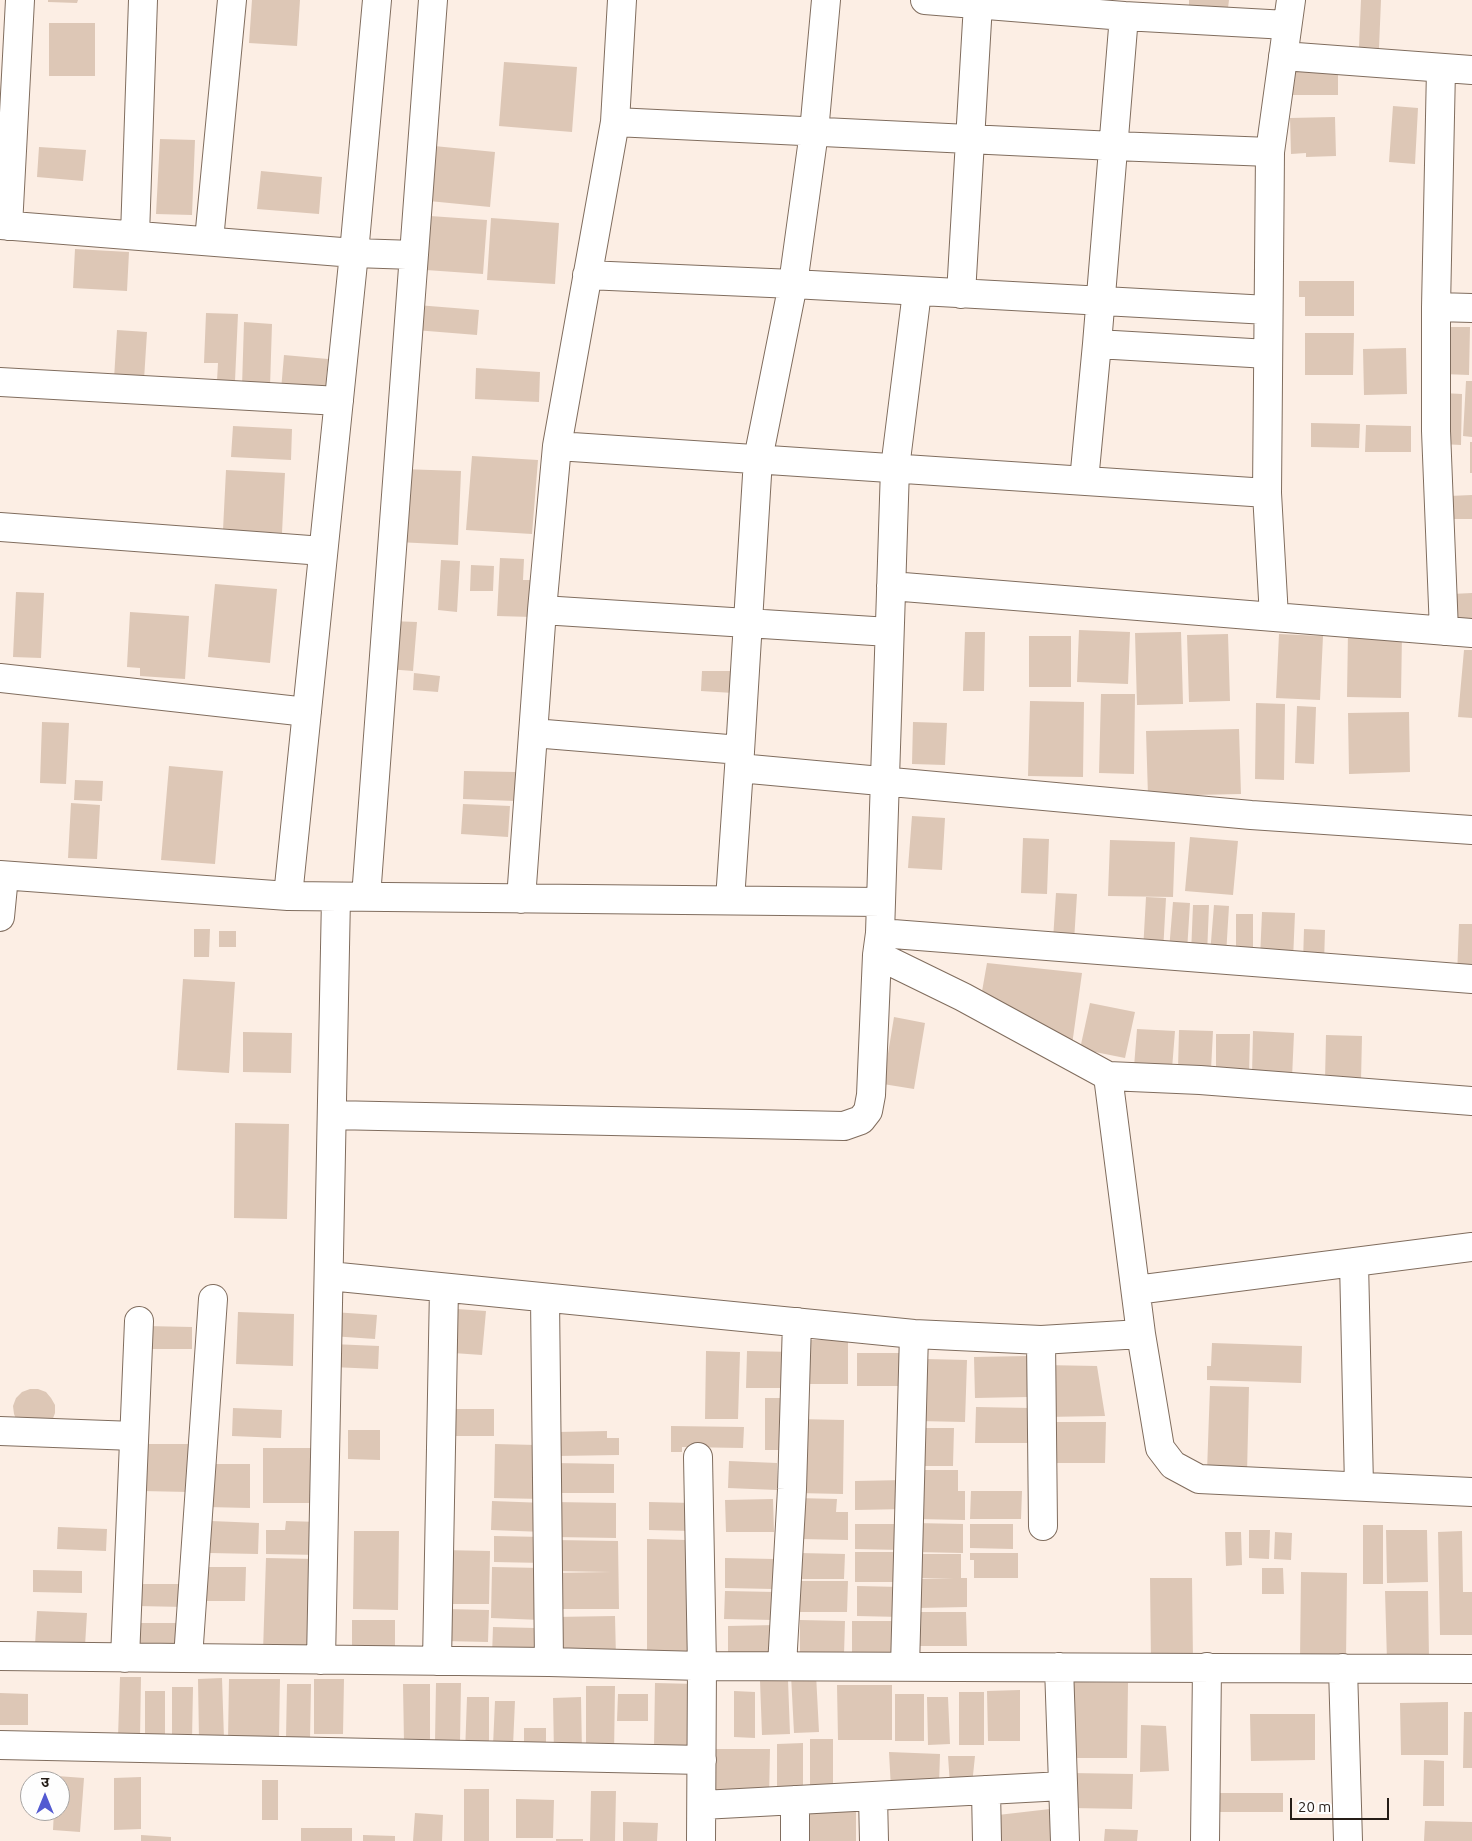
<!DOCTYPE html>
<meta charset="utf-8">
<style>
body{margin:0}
#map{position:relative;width:1472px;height:1841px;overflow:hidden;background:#fceee4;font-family:Ubuntu,"Noto Sans Devanagari",sans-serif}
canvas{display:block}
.north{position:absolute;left:20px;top:1771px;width:50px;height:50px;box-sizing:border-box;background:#fefefe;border:1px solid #a7a4a2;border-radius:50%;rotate:0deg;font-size:14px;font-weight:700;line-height:20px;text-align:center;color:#251d17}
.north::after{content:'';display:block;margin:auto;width:18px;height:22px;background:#535ad1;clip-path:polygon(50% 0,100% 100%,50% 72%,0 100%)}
.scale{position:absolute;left:1290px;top:1798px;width:99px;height:22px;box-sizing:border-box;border:2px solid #251d17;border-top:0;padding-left:6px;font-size:15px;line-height:18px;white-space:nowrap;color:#251d17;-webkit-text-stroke:4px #fefefe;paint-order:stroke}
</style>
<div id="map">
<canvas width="1472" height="1841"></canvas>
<div class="north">उ</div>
<div class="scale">20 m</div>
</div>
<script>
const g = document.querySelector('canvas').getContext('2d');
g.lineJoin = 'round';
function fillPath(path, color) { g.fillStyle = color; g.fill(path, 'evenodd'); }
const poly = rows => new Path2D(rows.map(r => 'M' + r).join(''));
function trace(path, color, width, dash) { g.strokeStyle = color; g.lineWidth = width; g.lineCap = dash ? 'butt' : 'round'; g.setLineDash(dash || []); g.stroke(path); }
fillPath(poly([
 [48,0,78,0,77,3,48,2],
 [252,0,300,0,297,46,249,43],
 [1189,0,1229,0,1228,8,1189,6],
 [1361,0,1381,0,1379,48,1359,47],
 [49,23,95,23,95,76,49,76],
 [504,62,577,67,572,132,499,126],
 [1291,68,1338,68,1338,95,1291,95],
 [1393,106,1418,108,1415,164,1389,162],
 [1335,117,1336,156,1306,157,1306,153,1291,154,1290,118],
 [160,139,195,140,192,215,156,214],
 [434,146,495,152,490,207,429,201],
 [39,147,86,150,83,181,37,177],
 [261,171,322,177,319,214,257,209],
 [430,216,487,220,483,274,426,270],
 [491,218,559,223,555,284,487,280],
 [75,249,129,252,127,291,73,288],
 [1299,281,1354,281,1354,316,1305,316,1305,297,1299,297],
 [417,305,479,310,477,335,415,330],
 [206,313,238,314,235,381,217,381,218,363,204,363],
 [244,322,272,324,270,387,242,387],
 [1444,327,1470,327,1469,375,1443,374],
 [117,330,147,332,144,380,114,379],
 [1305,333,1354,333,1353,375,1305,375],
 [1406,348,1407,394,1364,395,1363,349],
 [284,355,328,359,325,393,281,390],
 [476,368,540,372,539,402,475,399],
 [1466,381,1472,381,1472,437,1463,436],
 [1443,393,1462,394,1461,445,1442,444],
 [1311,423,1360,424,1359,448,1311,447],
 [1366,425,1411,426,1411,452,1365,452],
 [233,426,292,429,291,460,231,457],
 [1470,442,1472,442,1472,473,1470,473],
 [472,456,538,460,532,534,466,530],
 [401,469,461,471,458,545,397,542],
 [226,470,285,473,282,533,223,530],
 [1472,495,1472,519,1450,519,1449,496],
 [500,558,524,559,523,580,533,580,532,617,497,616],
 [441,560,460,561,457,612,438,610],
 [471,565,494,566,493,591,470,591],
 [215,584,277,589,270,663,208,657],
 [16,592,44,593,41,658,13,657],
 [1472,593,1472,622,1453,622,1452,594],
 [130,612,189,616,185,679,140,676,140,668,127,667],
 [390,621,417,622,413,671,387,669],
 [1079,630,1130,632,1128,684,1077,682],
 [1348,631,1402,632,1401,698,1347,697],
 [965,632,985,632,984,691,963,691],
 [1181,632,1183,704,1137,705,1135,633],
 [1228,634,1230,701,1189,702,1187,635],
 [1279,634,1323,636,1320,700,1276,698],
 [1029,636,1071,636,1071,687,1029,687],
 [1464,650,1472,650,1472,718,1458,717],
 [702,671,734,671,733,693,701,691],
 [414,673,440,676,438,692,413,690],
 [1101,694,1135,694,1134,774,1099,773],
 [1030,701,1084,702,1083,777,1028,776],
 [1256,703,1285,704,1284,780,1255,779],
 [1297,706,1316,707,1314,764,1295,763],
 [1409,712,1410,772,1349,774,1348,713],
 [42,722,69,723,66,784,40,783],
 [913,722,947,723,945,765,912,764],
 [1239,729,1241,794,1148,796,1146,731],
 [169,766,223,771,215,864,161,860],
 [464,771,516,772,515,801,463,799],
 [75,780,103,781,102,801,74,800],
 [71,803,100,805,97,859,68,858],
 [463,804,510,806,508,837,461,834],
 [912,816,945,818,942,870,908,868],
 [1190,837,1238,841,1233,895,1185,891],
 [1023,838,1049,839,1047,894,1021,893],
 [1110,840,1175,842,1173,897,1108,896],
 [1056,893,1077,894,1074,941,1053,940],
 [1146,897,1166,898,1163,952,1143,951],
 [1173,902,1190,903,1187,951,1169,950],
 [1193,905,1209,905,1207,955,1191,954],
 [1214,905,1229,906,1226,955,1210,954],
 [1262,912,1295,913,1293,960,1260,959],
 [1236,914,1253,914,1253,960,1236,960],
 [1459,924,1472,924,1472,976,1457,976],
 [194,929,210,929,209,957,194,957],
 [1304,929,1325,930,1324,963,1303,962],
 [219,931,236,931,236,947,219,947],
 [987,963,1082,973,1072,1045,981,997],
 [183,979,235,982,229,1073,177,1070],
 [1090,1003,1135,1012,1125,1058,1080,1049],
 [894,1017,925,1023,914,1089,883,1084],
 [1137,1029,1175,1031,1172,1069,1134,1067],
 [1179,1030,1213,1031,1211,1070,1178,1069],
 [1253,1031,1294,1033,1292,1078,1252,1076],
 [243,1032,292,1033,291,1073,243,1072],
 [1216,1034,1250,1034,1249,1075,1216,1074],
 [1326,1035,1362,1036,1361,1081,1325,1080],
 [235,1123,289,1124,287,1219,234,1218],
 [457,1309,486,1311,482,1355,453,1353],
 [238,1312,294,1314,293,1366,236,1364],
 [333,1312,377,1315,375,1339,331,1336],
 [145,1326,192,1327,192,1349,145,1349],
 [800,1340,848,1340,848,1384,799,1384],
 [1212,1343,1302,1346,1301,1383,1207,1380,1207,1366,1211,1366],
 [332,1344,379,1346,378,1369,332,1367],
 [706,1351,740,1352,738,1419,705,1419],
 [747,1351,794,1352,794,1388,746,1388],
 [857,1353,904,1353,904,1386,857,1386],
 [1028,1356,1028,1397,975,1398,974,1357],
 [926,1359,967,1360,965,1422,918,1421],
 [1043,1365,1097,1366,1105,1416,1044,1417],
 [1210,1386,1249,1387,1247,1474,1207,1472],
 [30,1389,38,1389,46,1392,51,1398,55,1405,55,1413,52,1421,17,1421,14,1414,13,1406,16,1398,22,1392],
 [765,1398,785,1398,784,1450,765,1450],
 [976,1407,1031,1408,1030,1443,975,1443],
 [233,1408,282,1410,281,1438,232,1436],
 [450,1409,494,1409,494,1436,450,1436],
 [798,1419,844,1420,843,1494,797,1493],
 [1047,1422,1106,1422,1105,1463,1047,1463],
 [671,1426,744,1427,743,1448,682,1447,682,1452,671,1452],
 [915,1428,954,1428,953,1466,915,1466],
 [348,1430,380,1430,380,1460,348,1459],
 [607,1431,607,1438,619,1438,619,1455,557,1456,557,1432],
 [142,1444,189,1444,189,1492,142,1491],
 [495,1444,537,1445,542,1499,494,1498],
 [263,1448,313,1448,313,1503,263,1503],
 [729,1461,777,1463,777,1490,728,1488],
 [554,1463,614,1464,614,1493,554,1493],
 [208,1464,250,1464,250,1508,207,1507],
 [914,1470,958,1470,958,1491,965,1491,965,1520,917,1519],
 [906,1480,907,1509,855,1510,855,1481],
 [971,1491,1022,1491,1021,1519,970,1519],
 [796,1498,837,1499,836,1512,848,1512,848,1540,801,1539],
 [773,1499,774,1532,726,1532,725,1500],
 [492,1501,545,1503,544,1532,491,1530],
 [555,1502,616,1503,616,1538,555,1537],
 [649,1502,693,1503,693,1531,649,1530],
 [211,1521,259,1523,258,1554,210,1553],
 [286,1521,320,1522,319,1555,266,1554,266,1530,285,1530],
 [915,1523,963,1524,963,1553,915,1552],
 [855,1524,902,1524,901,1550,855,1549],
 [970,1524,1013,1524,1013,1549,970,1548],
 [1363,1525,1383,1525,1383,1584,1363,1584],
 [58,1527,107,1529,106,1551,57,1549],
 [1249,1530,1270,1530,1269,1559,1249,1558],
 [1386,1530,1427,1530,1428,1582,1387,1583],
 [354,1531,399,1531,398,1610,353,1609],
 [1462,1531,1463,1592,1472,1592,1472,1635,1440,1635,1438,1532],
 [1225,1532,1241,1532,1242,1565,1226,1566],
 [1275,1532,1292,1533,1291,1560,1274,1559],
 [494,1536,544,1537,544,1563,494,1562],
 [647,1539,687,1540,692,1657,647,1658],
 [555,1540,618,1541,619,1609,554,1609,554,1573,611,1572,554,1571],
 [441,1550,490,1551,489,1604,440,1604],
 [855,1552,901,1552,901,1582,855,1582],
 [799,1553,845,1554,844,1579,799,1579],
 [970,1553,1018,1553,1018,1578,974,1578,974,1560,970,1560],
 [915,1554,961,1554,961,1578,967,1578,967,1607,917,1608,916,1579,954,1578,915,1578],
 [266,1558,316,1559,313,1654,263,1652],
 [725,1558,774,1559,773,1589,725,1588],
 [204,1567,246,1567,245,1601,204,1601],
 [492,1567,542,1568,541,1620,491,1618],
 [1262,1568,1283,1568,1284,1594,1262,1594],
 [33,1570,82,1571,82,1593,33,1592],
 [1301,1572,1347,1573,1346,1661,1300,1660],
 [1150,1578,1192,1578,1193,1661,1151,1662],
 [798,1581,848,1581,847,1612,797,1612],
 [137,1584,185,1584,185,1607,137,1606],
 [857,1586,901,1587,901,1617,857,1616],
 [725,1591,775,1592,774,1620,724,1619],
 [1385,1591,1428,1591,1429,1659,1387,1661],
 [445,1609,489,1610,488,1642,444,1641],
 [37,1611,87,1613,85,1646,35,1645],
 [916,1612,966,1612,967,1646,916,1646],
 [615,1616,616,1658,555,1658,554,1617],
 [352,1620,395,1620,395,1655,352,1655],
 [800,1620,845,1621,844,1655,800,1655],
 [852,1621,899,1621,899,1655,852,1655],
 [138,1623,183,1623,183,1649,138,1649],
 [776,1625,776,1656,728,1657,728,1626],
 [493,1627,535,1628,535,1657,492,1656],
 [816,1674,819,1732,794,1733,791,1675],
 [120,1677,141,1677,140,1738,118,1737],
 [222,1678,224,1739,199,1740,198,1679],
 [229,1679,280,1679,279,1740,228,1740],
 [314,1679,344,1679,343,1734,314,1734],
 [788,1680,790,1734,762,1735,760,1681],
 [1071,1682,1128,1683,1127,1758,1070,1758],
 [436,1683,461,1683,460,1742,435,1742],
 [655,1683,696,1684,693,1749,654,1747],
 [287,1684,311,1684,310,1740,286,1739],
 [403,1684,430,1684,430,1743,404,1743],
 [837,1685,892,1685,892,1740,838,1740],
 [586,1686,615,1686,614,1755,586,1755],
 [172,1687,193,1687,192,1740,172,1740],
 [1020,1690,1020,1741,988,1741,987,1691],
 [145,1691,165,1691,165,1739,145,1739],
 [734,1691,755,1692,755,1738,734,1737],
 [959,1692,984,1692,984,1745,959,1745],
 [0,1693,28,1694,28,1725,0,1725],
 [618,1694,648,1694,648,1721,617,1721],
 [895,1694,924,1694,924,1741,895,1741],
 [467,1697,489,1697,489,1754,465,1754],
 [581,1697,582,1754,554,1755,553,1698],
 [927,1697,948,1697,950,1744,928,1745],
 [495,1701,515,1701,513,1746,493,1746],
 [1448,1702,1448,1755,1401,1755,1400,1703],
 [1464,1712,1472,1712,1472,1768,1463,1768],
 [1250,1714,1315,1714,1315,1760,1251,1761],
 [1141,1725,1166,1726,1169,1771,1140,1772],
 [524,1728,546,1728,546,1754,524,1754],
 [810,1739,833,1739,833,1791,810,1791],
 [803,1743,803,1793,777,1793,777,1744],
 [709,1749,770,1749,769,1799,708,1798],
 [889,1752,940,1754,939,1785,891,1789],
 [948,1756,975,1756,972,1785,950,1785],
 [1424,1760,1444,1761,1444,1806,1423,1806],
 [1071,1773,1133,1774,1132,1809,1070,1808],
 [57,1776,84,1778,80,1832,53,1830,54,1811,60,1811,60,1781,56,1781],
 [141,1777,141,1829,114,1830,114,1778],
 [262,1780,278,1780,278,1820,262,1820],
 [464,1789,489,1789,489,1841,464,1841],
 [591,1791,616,1791,615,1841,590,1841],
 [1219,1793,1283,1793,1283,1812,1219,1812],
 [516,1799,554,1800,553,1838,516,1838],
 [856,1809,856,1841,807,1841,806,1810],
 [1050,1809,1051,1841,999,1841,998,1815],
 [415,1813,443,1815,442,1841,413,1841],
 [1425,1821,1472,1822,1472,1841,1424,1841],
 [623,1822,658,1823,657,1841,623,1841],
 [301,1828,352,1828,352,1841,301,1841],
 [1105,1829,1138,1830,1137,1841,1104,1841],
 [141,1835,171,1837,171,1841,141,1841],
 [363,1835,395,1836,395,1841,363,1841],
 [556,1839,583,1839,583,1841,556,1841]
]), '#ddc7b6');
const street = poly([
 [925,0,1124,16,1287,25],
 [1283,56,1472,70],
 [1441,69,1436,307,1436,431,1444,631],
 [615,122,1114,146,1270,152],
 [0,225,354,253,414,255],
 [8,226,20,0],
 [135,235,143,0],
 [209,240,232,0],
 [587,275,793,284,1268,310],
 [961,294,978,4],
 [1436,307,1472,308],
 [1097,344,1268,354],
 [0,382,339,401],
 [557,446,1267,493],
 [1084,481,1097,344,1124,16],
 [0,527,323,551],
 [891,586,1472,633],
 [542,610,889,632],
 [1274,617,1267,493,1270,152,1291,0],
 [0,678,307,712],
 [533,733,740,750],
 [739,768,1251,815,1472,830],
 [0,875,288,896,881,902],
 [288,896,354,253,377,0],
 [366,897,433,0],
 [521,899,542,610,557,446,615,122,622,0],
 [730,900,739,768,758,459,793,284,814,132,826,0],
 [0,917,4,876],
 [880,933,1472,979],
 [877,955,963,997,1108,1076,1200,1080,1472,1101],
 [1108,1076,1141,1334,1160,1448,1173,1465,1199,1479,1472,1492],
 [332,1115,844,1126,861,1120,868,1111,871,1095,877,955,880,933,895,468,917,292],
 [1354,1262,1359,1486],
 [329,1276,914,1334,1041,1340,1141,1334],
 [1136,1290,1472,1247],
 [545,1298,549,1662],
 [1041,1340,1043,1526],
 [0,1431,134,1436],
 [698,1457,702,1666,701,1841],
 [0,1656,549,1662,702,1666,1472,1669],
 [125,1658,139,1321],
 [188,1658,213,1299],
 [321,1660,336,897],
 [437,1661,444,1288],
 [782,1666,792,1489,797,1322],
 [905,1667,914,1334],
 [1059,1667,1065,1841],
 [1343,1668,1348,1841],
 [0,1745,702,1760],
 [986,1790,987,1841],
 [873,1796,874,1841],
 [795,1800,795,1841],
 [702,1805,1063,1786],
 [1205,1841,1207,1667]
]);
trace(street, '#806d5e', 30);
trace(street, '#fff', 28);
</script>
